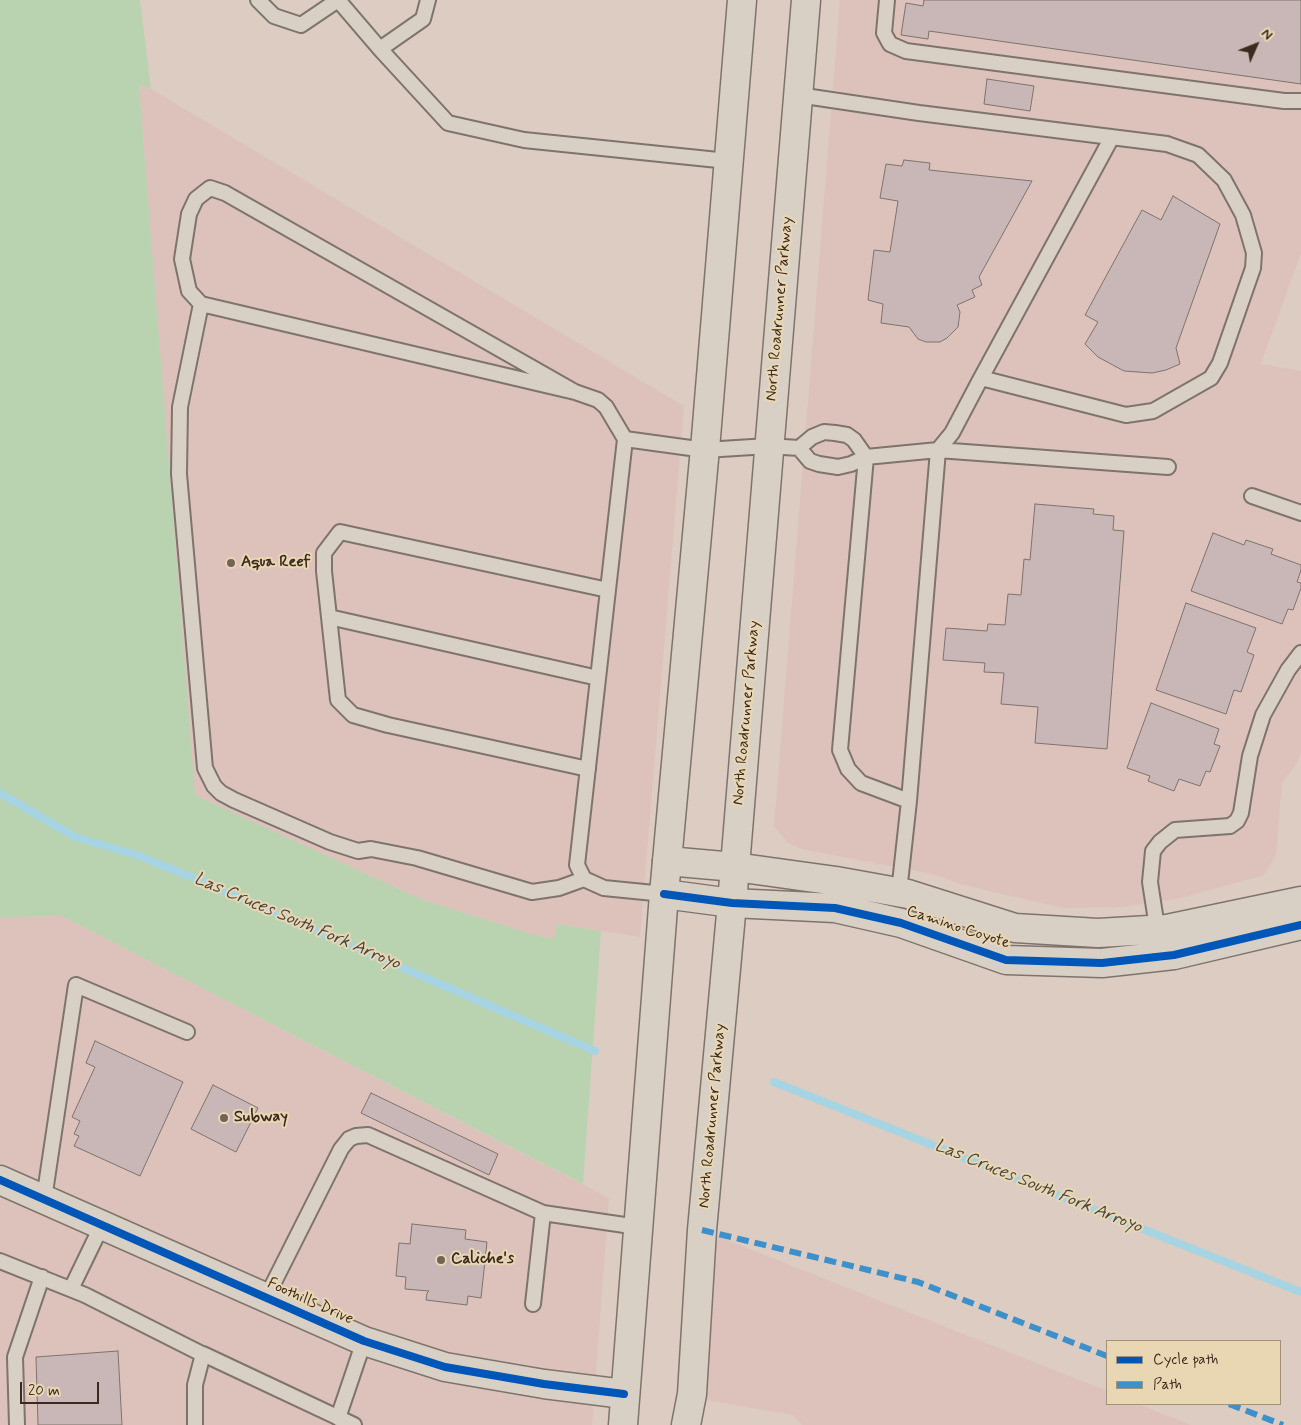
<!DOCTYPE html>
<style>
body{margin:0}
#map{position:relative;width:1301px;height:1425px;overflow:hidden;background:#dcccc2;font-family:Mynerve,sans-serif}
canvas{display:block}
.legend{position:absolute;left:1106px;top:1340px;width:175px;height:65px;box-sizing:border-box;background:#e9d7b4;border:1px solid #a39278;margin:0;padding:6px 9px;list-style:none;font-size:15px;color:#3b2a1e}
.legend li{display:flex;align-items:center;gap:10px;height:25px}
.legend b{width:25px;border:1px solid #a39278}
.north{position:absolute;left:1231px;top:20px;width:50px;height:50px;-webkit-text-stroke:4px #e9d7b4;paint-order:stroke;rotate:46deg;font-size:14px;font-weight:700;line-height:20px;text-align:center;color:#3b2a1e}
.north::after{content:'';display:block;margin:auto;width:18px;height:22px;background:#3b2a1e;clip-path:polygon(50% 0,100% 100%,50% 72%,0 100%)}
.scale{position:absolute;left:20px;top:1382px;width:79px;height:22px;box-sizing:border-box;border:2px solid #3b2a1e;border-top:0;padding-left:6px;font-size:15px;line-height:18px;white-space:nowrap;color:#3b2a1e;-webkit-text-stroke:4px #e9d7b4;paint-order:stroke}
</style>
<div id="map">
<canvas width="1301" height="1425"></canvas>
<ul class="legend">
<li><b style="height:6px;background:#0057b8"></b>Cycle path</li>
<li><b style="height:6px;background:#3e90ca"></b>Path</li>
</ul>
<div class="north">N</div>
<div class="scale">20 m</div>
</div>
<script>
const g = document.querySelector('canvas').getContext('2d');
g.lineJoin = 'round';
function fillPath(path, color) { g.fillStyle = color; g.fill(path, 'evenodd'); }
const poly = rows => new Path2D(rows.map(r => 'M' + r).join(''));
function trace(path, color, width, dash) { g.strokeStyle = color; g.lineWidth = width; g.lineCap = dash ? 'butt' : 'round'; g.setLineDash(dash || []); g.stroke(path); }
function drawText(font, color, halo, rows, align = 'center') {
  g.font = font + ' Mynerve,sans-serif'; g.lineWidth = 4; g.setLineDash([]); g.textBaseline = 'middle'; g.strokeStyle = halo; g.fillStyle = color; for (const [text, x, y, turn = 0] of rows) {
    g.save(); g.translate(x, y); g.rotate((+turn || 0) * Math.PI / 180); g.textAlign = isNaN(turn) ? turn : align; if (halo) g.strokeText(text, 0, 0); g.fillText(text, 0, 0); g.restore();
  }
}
fillPath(poly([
 [840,0,1301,0,1301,253,1261,364,1301,371,1301,752,1296,765,1282,782,1276,855,1264,875,1177,899,1121,907,1063,908,964,885,932,874,802,849,787,842,774,826],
 [139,85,151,89,684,406,640,937,557,924,555,939,535,935,423,900,194,795],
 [62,916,609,1198,592,1425,0,1425,0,917],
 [702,1230,1107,1391,1107,1404,1138,1404,1191,1425,802,1425,793,1415,682,1396]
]), '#ddc2bb');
fillPath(poly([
 [0,0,140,0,151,89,139,85,195,795,423,900,535,935,554,939,557,924,601,931,583,1184,62,916,0,917]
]), '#b9d3b0');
trace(poly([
 [0,793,75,837,137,855,213,886,595,1051],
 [774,1082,1301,1292]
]), '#a6d4e2', 8);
const building = poly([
 [924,0,1301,0,1301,84,929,31,928,39,901,35,906,3,923,6,924,0],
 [987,79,1034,86,1030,111,984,104,987,79],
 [904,160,930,163,929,170,1032,181,979,277,982,285,972,290,975,297,957,305,960,312,958,327,947,338,940,342,926,342,918,339,909,327,881,323,883,304,868,300,874,250,890,252,898,201,880,198,886,164,902,166,904,160],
 [1173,196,1220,224,1176,348,1180,364,1166,370,1152,373,1124,371,1098,357,1085,344,1098,322,1085,315,1142,210,1161,220,1173,196],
 [1035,504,1094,509,1093,514,1114,516,1113,530,1124,531,1107,749,1035,743,1038,707,1001,704,1004,673,984,672,985,663,943,660,946,628,987,631,988,624,1005,625,1008,594,1021,595,1024,559,1030,560,1035,504],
 [1213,533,1244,545,1246,540,1273,549,1271,554,1301,565,1301,570,1297,582,1301,583,1301,588,1293,610,1288,609,1282,624,1191,591,1213,533],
 [1186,603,1256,628,1247,652,1254,655,1241,692,1234,690,1226,714,1156,690,1186,603],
 [1151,703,1219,729,1214,744,1220,746,1210,772,1206,771,1200,786,1179,779,1174,791,1148,781,1150,776,1127,768,1151,703],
 [95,1041,183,1082,140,1176,74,1146,79,1136,74,1134,80,1121,72,1117,95,1067,86,1063,95,1041],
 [213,1085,258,1108,236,1152,191,1129,213,1085],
 [371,1093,498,1154,489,1175,361,1113,371,1093],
 [412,1224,466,1230,465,1239,487,1242,481,1298,468,1296,467,1305,426,1300,427,1293,429,1291,405,1289,406,1277,396,1276,399,1243,410,1244,412,1224],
 [118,1351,122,1425,38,1425,36,1357,118,1351]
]);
fillPath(building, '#c8b7b6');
trace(building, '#7e746d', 1);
const service = poly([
 [258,0,274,16,301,25,338,0],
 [338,0,380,49],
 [428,0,423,19,380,49,448,123,524,140,728,161],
 [887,0,884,33,890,44,906,51,1284,101,1301,101],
 [798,95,919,113,1167,144,1198,155,1224,180,1243,215,1254,253,1253,268,1220,363,1211,378,1153,411,1126,415,981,378,952,433,938,450,909,801,899,892],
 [201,304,180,407,179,474,205,768,214,786,221,793,234,800,330,842,358,851,371,849,417,858,532,892,559,888,584,879],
 [981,378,1112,137],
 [575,392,225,193,210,188,196,199,189,214,182,259,189,291,201,304,575,392,598,400,606,407,625,439,705,450,768,446,799,448,810,461,819,464,838,467,851,464,866,457,938,450,1168,467],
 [625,439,577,865,584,879,604,888,664,894],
 [799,448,812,437,824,432,835,433,847,435,854,440,866,457,840,750,848,769,861,783,909,801],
 [1252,496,1301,513],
 [329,617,598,678],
 [588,769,388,725,353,715,338,700,324,571,324,553,340,532,608,590],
 [1158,934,1150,882,1153,851,1160,842,1175,830,1230,826,1237,821,1241,813,1250,756,1263,715,1288,670,1301,653],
 [44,1199,76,985,187,1032],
 [0,1261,85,1295,204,1355],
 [71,1289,102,1225],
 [266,1298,341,1149,349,1139,356,1136,368,1135,543,1213,638,1227],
 [533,1304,543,1213],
 [338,1418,364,1341],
 [17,1425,15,1357,42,1277],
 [195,1425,195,1385,203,1354,354,1425]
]);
const minor = poly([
 [667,861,735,867,836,881,908,894,1015,928,1098,933,1167,929,1301,901],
 [664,894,732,903,835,908,901,923,1006,960,1102,963,1174,955,1301,925]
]);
const tertiary = poly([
 [0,1180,364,1341,445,1367,544,1384,624,1394]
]);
const secondary = poly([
 [623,1425,664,894,706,437,742,0],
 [686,1425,692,1394,702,1230,732,903,806,0]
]);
trace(service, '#7e746d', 18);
trace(minor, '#7e746d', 31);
trace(tertiary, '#7e746d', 31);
trace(secondary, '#7e746d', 31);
trace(service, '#d9d0c5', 14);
trace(minor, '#d9d0c5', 28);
trace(tertiary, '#d9d0c5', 28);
trace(secondary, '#d9d0c5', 28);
trace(poly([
 [702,1230,918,1282,1107,1356],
 [1229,1404,1283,1425]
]), '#3e90ca', 6, [12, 6]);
trace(poly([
 [664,894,732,903,835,908,901,923,1006,960,1102,963,1174,955,1301,925],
 [0,1180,364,1341,445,1367,544,1384,624,1394]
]), '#0057b8', 8);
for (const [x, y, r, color] of [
 [231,563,5,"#736357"],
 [224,1118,5,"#736357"],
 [441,1260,5,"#736357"]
]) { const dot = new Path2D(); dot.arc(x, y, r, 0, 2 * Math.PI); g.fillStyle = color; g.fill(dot); trace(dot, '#e9d7b4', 2); }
drawText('16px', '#3b2a1e', '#e9d7b4', [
 ["North Roadrunner Parkway",780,309,-85],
 ["North Roadrunner Parkway",747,713,-85],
 ["Camino Coyote",958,928,18],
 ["North Roadrunner Parkway",713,1116,-85],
 ["Foothills Drive",310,1302,24]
]);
drawText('bold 16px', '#3b2a1e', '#e9d7b4', [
 ["Aqua Reef",241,563],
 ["Subway",234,1118],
 ["Caliche's",451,1260]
], 'left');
drawText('italic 18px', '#48443e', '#e9d7b4', [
 ["Las Cruces South Fork Arroyo",297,922,23],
 ["Las Cruces South Fork Arroyo",1038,1187,22]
]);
</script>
